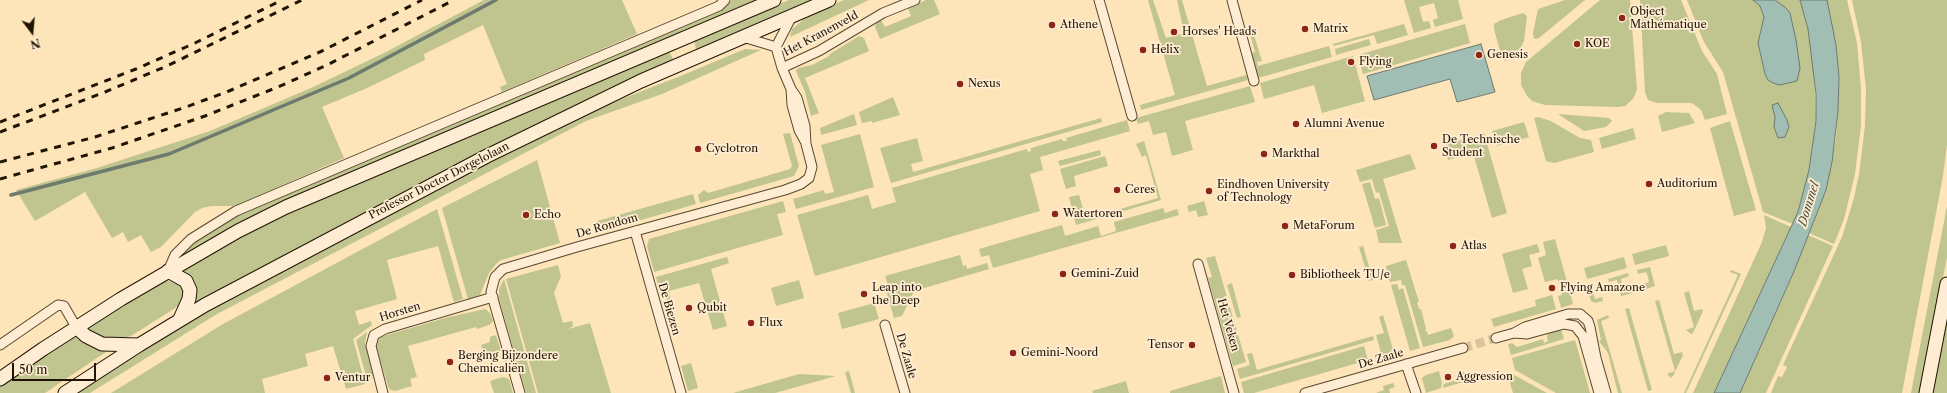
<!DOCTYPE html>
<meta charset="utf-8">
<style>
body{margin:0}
#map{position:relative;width:1947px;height:393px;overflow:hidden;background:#fde4b9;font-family:"Libre Caslon Text",serif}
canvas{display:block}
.north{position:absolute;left:12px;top:12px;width:40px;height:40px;-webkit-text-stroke:3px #feedd2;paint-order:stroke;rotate:164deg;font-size:11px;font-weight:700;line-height:16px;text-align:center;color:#201404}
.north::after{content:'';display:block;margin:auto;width:14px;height:18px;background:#201404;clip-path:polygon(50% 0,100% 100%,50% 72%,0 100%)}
.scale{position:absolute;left:12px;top:363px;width:84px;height:18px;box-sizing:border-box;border:2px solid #201404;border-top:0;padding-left:5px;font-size:12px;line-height:14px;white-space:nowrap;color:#201404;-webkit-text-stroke:3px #feedd2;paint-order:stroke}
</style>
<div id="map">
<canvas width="1947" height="393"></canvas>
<div class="north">N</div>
<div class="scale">50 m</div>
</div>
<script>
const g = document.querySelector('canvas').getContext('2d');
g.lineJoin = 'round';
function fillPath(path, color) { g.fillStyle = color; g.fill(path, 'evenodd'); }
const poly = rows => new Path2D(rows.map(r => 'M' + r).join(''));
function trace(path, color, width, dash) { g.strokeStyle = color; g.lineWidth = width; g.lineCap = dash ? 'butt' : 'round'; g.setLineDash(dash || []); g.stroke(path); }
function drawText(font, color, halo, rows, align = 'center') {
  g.font = font + ' "Libre Caslon Text",serif'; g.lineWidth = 3.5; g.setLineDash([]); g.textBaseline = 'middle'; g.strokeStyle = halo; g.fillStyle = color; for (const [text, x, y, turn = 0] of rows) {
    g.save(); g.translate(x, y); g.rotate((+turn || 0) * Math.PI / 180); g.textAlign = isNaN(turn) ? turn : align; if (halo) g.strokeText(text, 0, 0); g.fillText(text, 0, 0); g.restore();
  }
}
fillPath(poly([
 [484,0,622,0,637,34,502,92,500,87,507,84,483,25,424,54,425,60,367,88,322,107,344,158,235,206,212,206,202,208,195,212,161,247,151,252,141,235,128,242,123,232,112,238,85,192,35,221,16,190,97,168,210,131,311,88,384,53],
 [732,0,758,0,275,205,179,258,178,256,191,243,244,212,723,8],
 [789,0,814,0,698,49,696,49,694,40],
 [844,0,869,0,790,37,792,29,803,20,802,18],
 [926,0,934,0,940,14,880,39,875,27,876,23,881,20,885,27,911,16,908,8],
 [1148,0,1153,0,1166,38,1184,33,1177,0,1182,0,1207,86,1246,75,1248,80,1141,110,1140,105,1175,95],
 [1404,0,1458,0,1463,19,1435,27,1433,20,1438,18,1434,3,1419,7,1423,22,1429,21,1431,28,1414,33],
 [1565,0,1585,0,1539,38,1534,39,1533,33,1538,9],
 [1600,0,1630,0,1637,90,1633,99,1625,106,1618,107,1545,105,1532,101,1527,96,1521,85,1521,73,1526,62],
 [1640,0,1681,0,1702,51,1717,74,1727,114,1705,120,1701,110,1692,103,1657,103,1648,100,1645,92],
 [1687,0,1753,0,1760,6,1764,17,1758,43,1765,74,1768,80,1773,83,1780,85,1786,8,1775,0,1800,0,1808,29,1814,69,1816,121,1809,170,1798,212,1793,224,1763,212,1723,72,1704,42],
 [1827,0,1847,0,1857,43,1861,89,1861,126,1855,174,1844,219,1834,244,1809,233,1826,190,1836,138,1838,111,1839,77,1836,45],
 [1852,0,1947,0,1947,144,1943,176,1902,393,1771,393,1778,376,1782,377,1787,367,1783,365,1842,237,1854,198,1859,174,1865,126,1866,89,1861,42],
 [1523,13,1527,16,1524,41,1516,56,1505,61,1502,58,1494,29,1494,24,1501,20],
 [1404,24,1408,35,1377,44,1374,35,1334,46,1333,44],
 [1465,24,1470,43,1363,74,1358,55],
 [1252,29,1262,61,1257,62,1258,66,1329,46,1332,57,1258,78,1251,53,1255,52,1249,30],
 [859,36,864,38,869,51,805,78,819,113,811,116,805,92,796,71,798,68,812,65,829,56,830,54],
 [1369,39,1371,45,1336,55,1335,49],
 [745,49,761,50,662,94,586,121,217,314,90,393,74,393,212,305,581,115,683,75],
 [669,51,673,59,671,61,520,133,194,303,197,293,196,285,191,278,183,273,183,269,256,229,290,211],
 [1353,56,1365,101,1322,113,1314,85,1264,99,1260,83],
 [1250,86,1255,102,1185,121,1193,150,1172,156,1166,132,1153,135,1149,121,1138,124,1136,118],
 [893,97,900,115,872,123,872,121,862,123,859,112],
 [1666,112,1689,113,1695,123,1662,132,1658,116],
 [854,114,857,125,821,135,820,128],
 [1558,114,1609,118,1612,121,1606,127,1584,131],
 [1538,117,1551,121,1580,138,1591,140,1594,152,1554,163,1546,161,1534,118],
 [1101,118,1102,122,891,183,880,148,917,138,923,161,911,164,913,172],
 [1127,120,1130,131,1040,157,1043,170,1030,174,1040,211,815,276,797,215,868,195,872,209,896,202,892,188,1027,149,1028,152,1031,151,1031,148,1062,139,1063,141,1067,141,1066,138],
 [1730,121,1756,210,1734,216,1710,128],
 [1524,122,1529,137,1497,146,1492,131],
 [1633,128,1636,139,1602,149,1599,138],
 [790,133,799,166,794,176,700,203,698,195,704,190,708,193,790,169,792,166,783,134],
 [1484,133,1507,213,1492,218,1473,153,1448,160,1444,145],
 [860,134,874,187,796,209,793,199,824,190,825,194,834,192,821,145],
 [1144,141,1161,200,1076,225,1069,197,1079,195,1086,219,1158,198,1146,155,1142,157,1136,144],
 [1100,150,1101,155,1060,166,1058,161],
 [1410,154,1416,169,1383,179,1402,243,1379,243,1376,230,1389,226,1379,192,1376,193,1372,179,1360,182,1356,170],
 [1105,156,1108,166,1074,176,1076,186,1066,189,1060,169],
 [537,160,560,243,501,260,496,264,489,273,480,295,468,299,442,208],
 [1370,182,1375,199,1379,198,1386,225,1375,228,1362,184],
 [693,194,696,204,600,232,597,221],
 [783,201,786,212,777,214,783,235,654,272,647,246,649,239],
 [1204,201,1208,215,1198,217,1196,210,1189,212,1187,206],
 [1947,206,1947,257,1921,393,1911,393],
 [1163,208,1165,213,1177,209,1179,215,993,268,989,255,981,257,979,249,1062,225,1065,236,1098,226,1101,236,1116,231,1114,222],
 [437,209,463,299,454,302,438,246,387,260,397,299,355,311,359,325,371,321,372,325,353,339,365,384,346,389,333,346,305,354,308,366,262,379,265,393,111,393,223,324],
 [1764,215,1791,227,1714,393,1693,393,1762,242,1766,228],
 [1808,235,1833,246,1766,393,1740,393,1795,269],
 [1555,239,1567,282,1559,284,1558,279,1545,282,1538,258,1546,255,1543,242],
 [1537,244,1540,252,1529,255,1532,266,1522,269,1528,289,1513,293,1502,254],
 [1666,245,1669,256,1635,265,1632,254],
 [1363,246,1373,280,1369,281,1359,247],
 [960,255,963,266,966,265,967,269,987,263,989,269,914,291,902,316,894,318,886,290,889,289,885,276],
 [1215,256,1246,362,1233,366,1208,278,1212,277,1206,258],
 [727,257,729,263,711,269,727,326,713,330,699,283,669,291,673,310,670,310,662,284,658,285,656,277],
 [1624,257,1627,268,1587,279,1584,268],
 [1406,260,1419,302,1417,303,1419,309,1421,309,1426,329,1425,332,1427,331,1428,335,1451,328,1454,336,1450,340,1423,347,1405,285,1402,285,1401,280,1390,282,1386,266],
 [558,265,561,276,554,293,563,323,572,321,573,326,568,329,590,323,611,393,538,393,506,279],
 [1650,267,1655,286,1643,290,1641,285,1649,282,1648,277,1646,272,1638,274,1637,270],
 [1731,270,1741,274,1686,393,1684,393,1738,275,1730,272],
 [1628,273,1629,276,1621,279,1622,284,1624,289,1632,287,1633,293,1621,296,1617,280,1609,282,1608,279],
 [504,279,536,393,526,393,499,299,499,289],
 [799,280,804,298,776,306,771,288],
 [169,281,179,284,183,291,184,296,180,305,131,336,109,341,85,329,162,282],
 [1232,283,1241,317,1237,318,1227,285],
 [1590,283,1595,299,1602,297,1603,301,1595,303,1591,301,1586,285],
 [1397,284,1399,290,1403,288,1420,348,1410,351,1391,285],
 [1569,288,1573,304,1561,308,1558,296,1562,295,1561,290],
 [1689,291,1694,311,1702,309,1703,311,1693,333,1691,334,1686,330,1694,327,1684,293],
 [1552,295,1556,309,1494,327,1491,319,1536,306,1535,300],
 [1659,300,1674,354,1682,352,1683,355,1673,376,1671,378,1667,374,1675,371,1655,301],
 [874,303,879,319,842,329,838,313],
 [1629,308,1652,390,1648,391,1625,309],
 [485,309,490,313,493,321,489,325,477,329,476,327,408,346,417,377,410,379,412,386,395,391,389,389,376,347,376,342,380,337,445,318],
 [1383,315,1394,353,1382,357,1376,335,1384,333,1379,317],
 [1608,315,1609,318,1601,321,1622,393,1618,393,1608,353,1599,341,1601,340,1597,320],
 [1947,315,1947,393,1932,393],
 [1561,329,1564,339,1511,355,1508,344,1512,343,1517,347,1543,339,1544,343,1548,341,1547,336,1549,332],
 [367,332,365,343,373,375,368,383,356,340],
 [495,335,497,338,501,351,484,356,481,345,490,342,490,337],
 [74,336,85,344,105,350,106,352,45,393,0,393,0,386],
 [1373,336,1374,340,1240,379,1237,369,1250,365,1247,354,1252,353,1257,370],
 [1575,340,1590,393,1556,393,1515,370,1512,358],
 [1364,346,1368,360,1254,393,1244,393,1241,382],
 [691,363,698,388,688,391,681,366],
 [849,371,855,393,851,393,845,372],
 [1439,371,1442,384,1441,388,1426,393,1422,378,1426,375],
 [1464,372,1466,381,1443,388,1444,384,1460,379,1459,373],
 [799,374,836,376,775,393,733,393],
 [1514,375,1547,393,1513,393,1508,376],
 [1221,376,1225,393,1170,393,1170,391],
 [503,377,509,379,513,393,494,393,490,381],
 [1126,381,1129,393,1093,393,1092,391],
 [1393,383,1395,387,1389,389,1390,393,1376,393,1384,390,1383,386]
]), '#c0c48f');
const water = poly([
 [1753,0,1775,0,1786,8,1790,13,1796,40,1800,68,1797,81,1780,85,1773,83,1768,80,1765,74,1758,43,1764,17,1760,6,1753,0],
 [1800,0,1827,0,1836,45,1839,77,1838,111,1832,162,1826,190,1795,269,1740,393,1714,393,1798,212,1809,170,1816,121,1816,94,1808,29,1800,0],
 [1481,44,1495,92,1457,102,1450,79,1374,100,1367,76,1481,44],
 [1778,103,1787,120,1789,127,1785,137,1778,138,1774,127,1775,117,1772,105,1778,103]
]);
fillPath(water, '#a0beb4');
trace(water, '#6d7a6e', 1);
trace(poly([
 [11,195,169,154,349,78,496,0]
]), '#6d7a6e', 3.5);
trace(poly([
 [1463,348,1496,338]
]), '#dcc59e', 9, [9, 4.5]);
const street = poly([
 [1099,0,1132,116],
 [1232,0,1254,81],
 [743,37,776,47],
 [782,68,819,51,883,13,915,0],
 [791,89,792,105,799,130,805,141],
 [635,231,681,393],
 [1198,264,1234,393],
 [168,271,175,255,191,239,236,211,719,6,725,0],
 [885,325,905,393],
 [1514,333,1527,334,1564,324,1575,326,1583,336,1599,393],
 [1496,338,1514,333,1525,327,1568,314,1580,314,1588,321,1590,327,1596,358,1606,393],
 [0,345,58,305,64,306,76,327],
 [1406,364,1416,393],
 [383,393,371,346,374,335,385,329,493,297],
 [520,393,491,292,495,277,503,269,577,247,785,190,801,184,809,178,812,167,806,144,805,126,797,98,791,89,782,68,776,47,792,16],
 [1305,393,1463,348]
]);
const secondary = poly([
 [168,271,186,281,190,290,189,299,180,319],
 [76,327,86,336,102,344,139,345],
 [0,379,43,349,121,299,238,231,286,207,774,0],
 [65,393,139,345,205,305,487,156,641,81,829,0],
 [1926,393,1947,284]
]);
trace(street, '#574831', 11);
trace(secondary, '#201404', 15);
trace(street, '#feedd2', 9);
trace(secondary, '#feedd2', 13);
trace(poly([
 [0,122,136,69,195,43,282,0],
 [0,132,105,92,167,66,302,0],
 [0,162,95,137,186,107,229,91,322,51,422,0],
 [0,179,112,148,205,116,278,87,327,65,454,0]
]), '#201404', 3, [7, 7]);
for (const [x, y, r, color] of [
 [1622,18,4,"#8f2418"],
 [1052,25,4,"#8f2418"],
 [1305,29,4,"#8f2418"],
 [1174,32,4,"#8f2418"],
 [1577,44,4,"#8f2418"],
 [1143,50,4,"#8f2418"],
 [1479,55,4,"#8f2418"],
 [1351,62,4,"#8f2418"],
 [960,84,4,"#8f2418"],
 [1296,124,4,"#8f2418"],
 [1434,146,4,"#8f2418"],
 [698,149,4,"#8f2418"],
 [1264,154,4,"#8f2418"],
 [1649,184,4,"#8f2418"],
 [1117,190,4,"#8f2418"],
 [1209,191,4,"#8f2418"],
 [1055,214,4,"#8f2418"],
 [526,215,4,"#8f2418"],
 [1285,226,4,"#8f2418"],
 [1453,246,4,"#8f2418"],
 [1063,274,4,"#8f2418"],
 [1292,275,4,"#8f2418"],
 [1552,288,4,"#8f2418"],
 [864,294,4,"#8f2418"],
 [689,308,4,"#8f2418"],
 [751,323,4,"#8f2418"],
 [1192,345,4,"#8f2418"],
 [1013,353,4,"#8f2418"],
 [450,362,4,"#8f2418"],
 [1448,377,4,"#8f2418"],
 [327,378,4,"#8f2418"]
]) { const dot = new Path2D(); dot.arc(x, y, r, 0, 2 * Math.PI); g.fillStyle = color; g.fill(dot); trace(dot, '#feedd2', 1.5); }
drawText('11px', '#201404', '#feedd2', [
 ["Object",1630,12],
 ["Mathématique",1630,25],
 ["Athene",1060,25],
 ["Matrix",1313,29],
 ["Horses' Heads",1182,32],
 ["KOE",1585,44],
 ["Helix",1151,50],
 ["Genesis",1487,55],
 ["Flying",1359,62],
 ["Nexus",968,84],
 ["Alumni Avenue",1304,124],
 ["De Technische",1442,140],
 ["Student",1442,153],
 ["Cyclotron",706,149],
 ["Markthal",1272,154],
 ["Auditorium",1657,184],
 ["Eindhoven University",1217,185],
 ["of Technology",1217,198],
 ["Ceres",1125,190],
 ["Watertoren",1063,214],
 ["Echo",534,215],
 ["MetaForum",1293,226],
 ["Atlas",1461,246],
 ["Gemini-Zuid",1071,274],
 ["Bibliotheek TU/e",1300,275],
 ["Leap into",872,288],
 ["the Deep",872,301],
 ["Flying Amazone",1560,288],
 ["Qubit",697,308],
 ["Flux",759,323],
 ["Tensor",1184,345,"right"],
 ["Gemini-Noord",1021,353],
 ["Berging Bijzondere",458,356],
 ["Chemicaliën",458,369],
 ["Aggression",1456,377],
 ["Ventur",335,378]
], 'left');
drawText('11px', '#201404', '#feedd2', [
 ["Het Kranenveld",821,34,-28],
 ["Professor Doctor Dorgelolaan",439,181,-27],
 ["De Rondom",607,226,-16],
 ["De Biezen",669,309,74],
 ["Horsten",400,312,-17],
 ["Het Veken",1228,325,74],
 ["De Zaale",906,356,74],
 ["De Zaale",1381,359,-16]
]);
drawText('italic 12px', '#4d5042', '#feedd2', [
 ["Dommel",1809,204,-73]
]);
</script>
